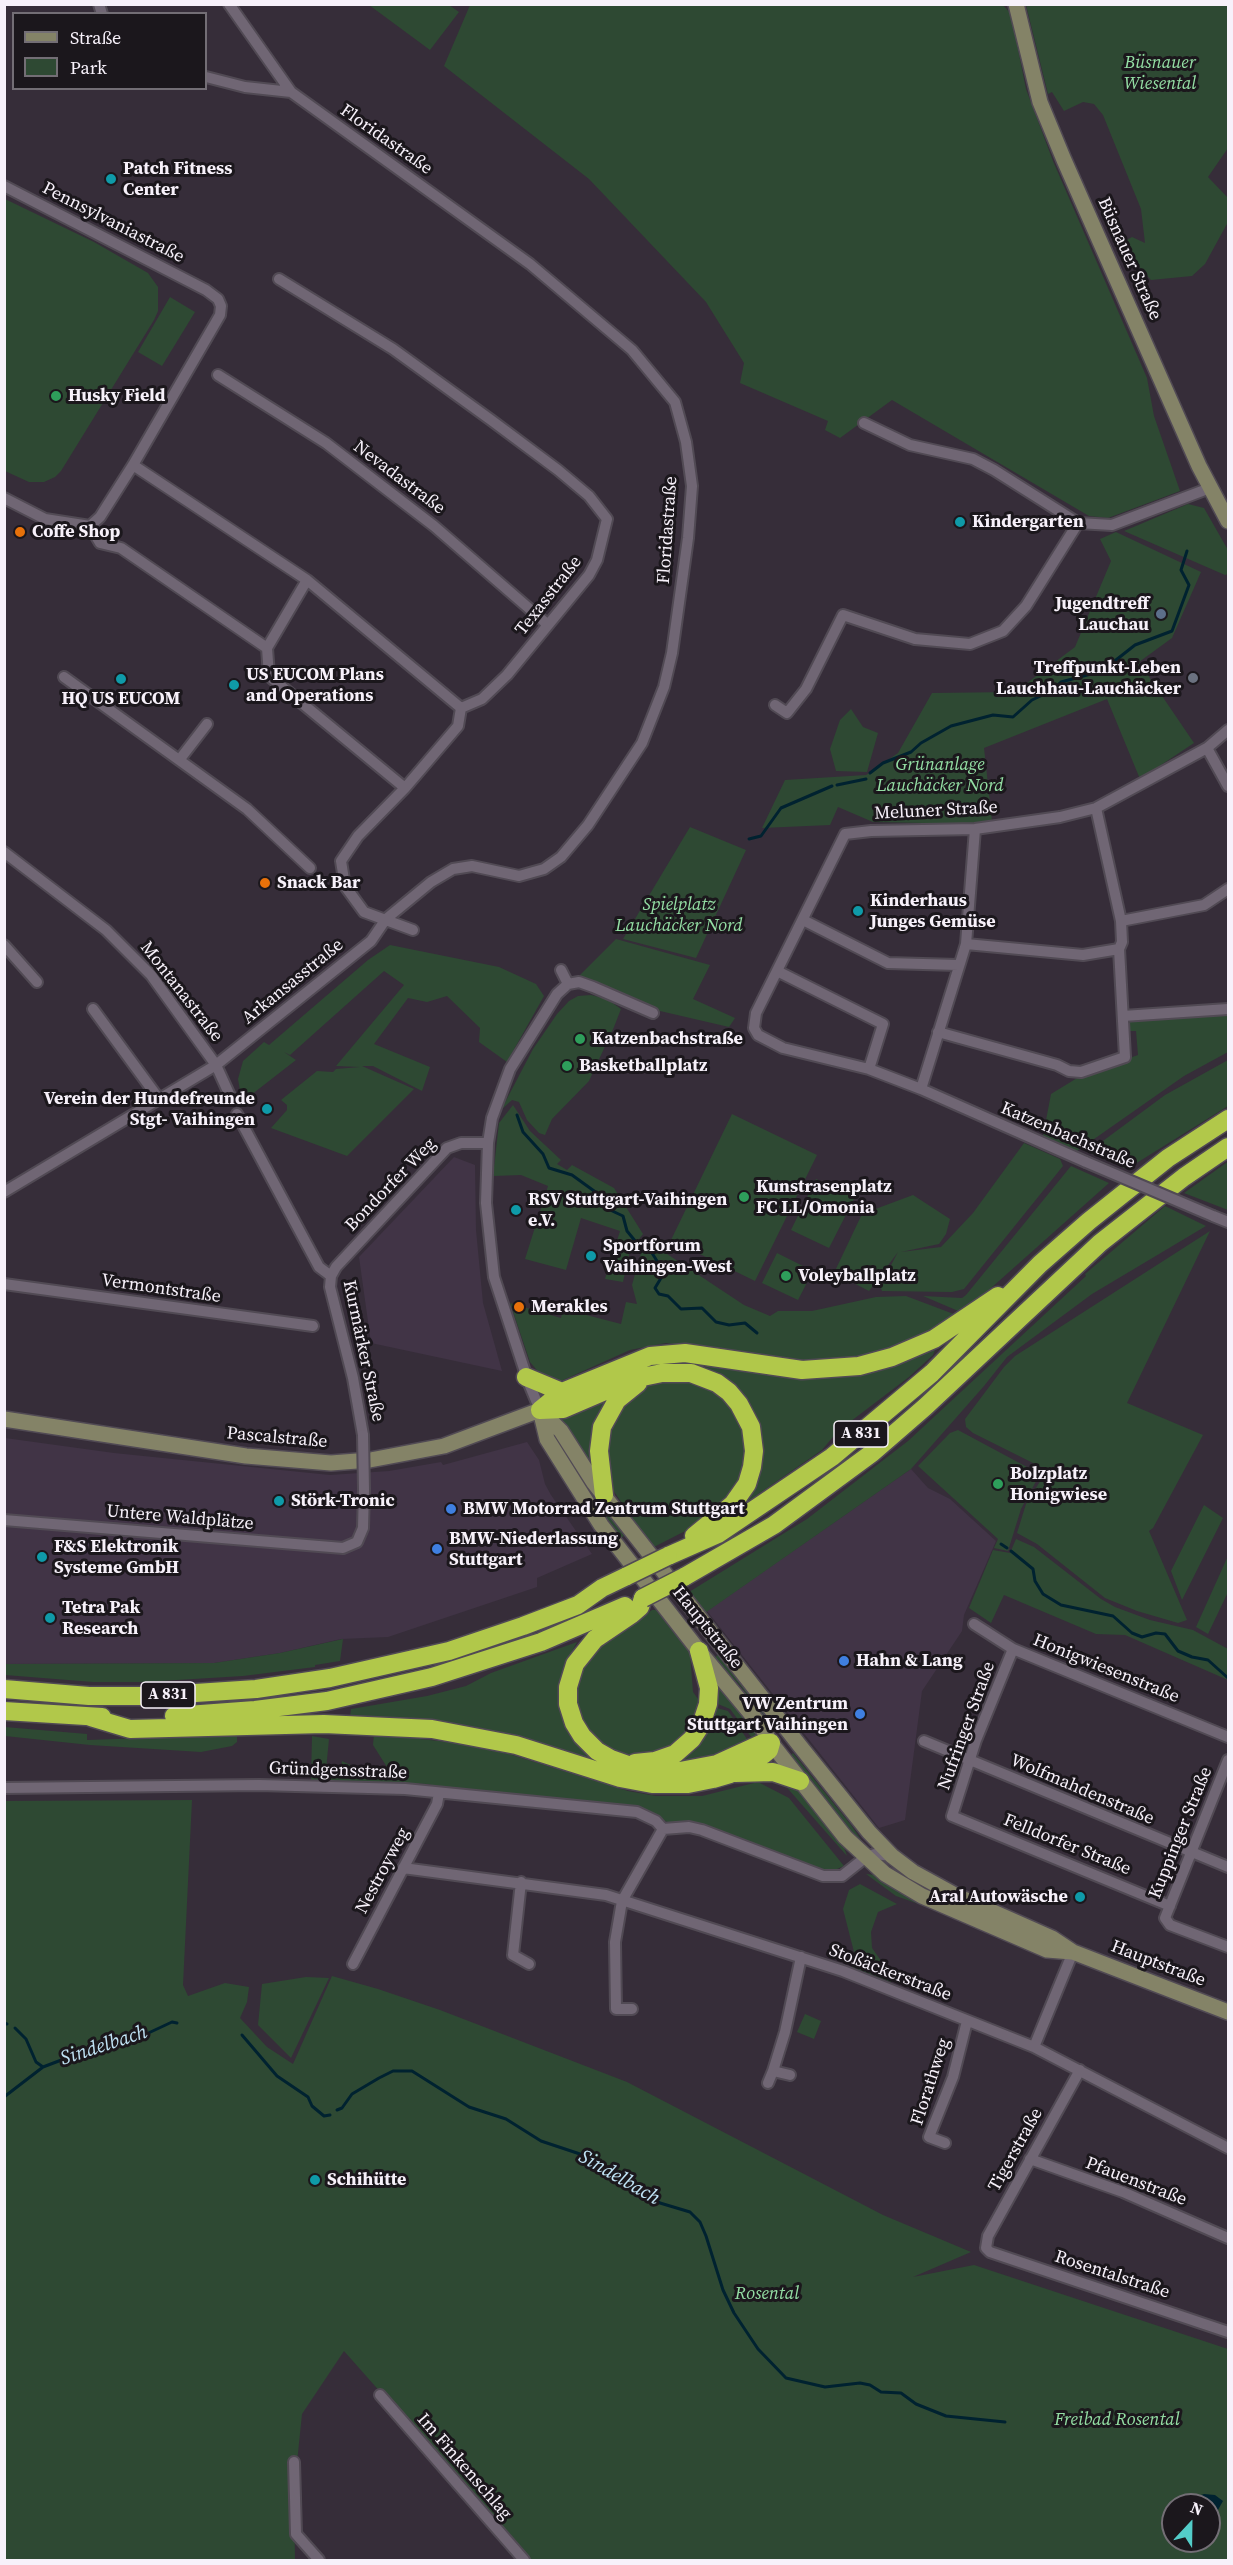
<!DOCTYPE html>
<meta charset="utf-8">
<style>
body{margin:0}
#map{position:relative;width:1233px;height:2565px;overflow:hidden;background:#362d39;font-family:"Source Serif 4",serif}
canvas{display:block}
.frame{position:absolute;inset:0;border:6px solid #f7f1fa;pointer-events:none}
.legend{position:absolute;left:12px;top:12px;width:195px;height:78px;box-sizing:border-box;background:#1b171c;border:2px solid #736e75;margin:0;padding:8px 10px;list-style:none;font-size:18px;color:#f7f1fa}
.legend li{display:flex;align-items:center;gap:12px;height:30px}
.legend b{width:30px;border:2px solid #736e75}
.north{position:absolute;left:1161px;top:2493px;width:60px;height:60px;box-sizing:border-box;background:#1b171c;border:2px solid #736e75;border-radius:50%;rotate:22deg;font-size:16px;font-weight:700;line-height:24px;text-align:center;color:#f7f1fa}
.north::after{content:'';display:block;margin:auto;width:21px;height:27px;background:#53cdc9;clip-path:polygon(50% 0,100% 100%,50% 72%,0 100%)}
</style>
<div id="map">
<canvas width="1233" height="2565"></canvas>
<div class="frame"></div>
<ul class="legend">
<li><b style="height:8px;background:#848367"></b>Straße</li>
<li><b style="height:16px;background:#2e4933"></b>Park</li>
</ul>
<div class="north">N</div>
</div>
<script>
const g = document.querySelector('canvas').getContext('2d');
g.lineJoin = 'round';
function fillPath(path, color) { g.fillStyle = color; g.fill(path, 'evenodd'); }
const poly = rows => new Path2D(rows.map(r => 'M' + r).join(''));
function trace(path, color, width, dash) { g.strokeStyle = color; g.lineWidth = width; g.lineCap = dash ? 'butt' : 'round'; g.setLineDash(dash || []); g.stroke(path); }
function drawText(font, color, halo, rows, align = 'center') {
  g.font = font + ' "Source Serif 4",serif'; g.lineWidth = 6; g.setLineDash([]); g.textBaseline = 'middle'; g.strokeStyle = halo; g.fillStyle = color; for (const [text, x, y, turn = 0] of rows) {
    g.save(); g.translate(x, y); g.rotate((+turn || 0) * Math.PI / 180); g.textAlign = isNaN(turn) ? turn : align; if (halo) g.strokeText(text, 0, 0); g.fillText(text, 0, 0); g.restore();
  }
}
fillPath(poly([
 [454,1157,475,1165,476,1230,483,1303,502,1371,371,1343,359,1257],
 [5,1438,114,1453,330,1475,389,1471,441,1462,443,1465,527,1442,539,1460,545,1484,551,1495,592,1554,537,1578,537,1587,388,1637,341,1639,280,1653,214,1663,5,1664],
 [911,1469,928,1488,950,1499,996,1541,964,1615,962,1631,922,1691,905,1820,879,1828,707,1611]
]), '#413446');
fillPath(poly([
 [369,5,449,5,459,12,430,50],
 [470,5,1003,5,1011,14,1026,89,1053,161,1147,378,1154,416,1180,491,1108,518,1089,516,892,400,840,438,825,430,828,421,740,383,744,363,706,302,589,179,444,66],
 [1026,5,1228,5,1228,148,1208,177,1228,198,1228,222,1205,264,1192,276,1151,280,1119,244,1132,237,1145,243,1141,209,1103,115,1094,104,1083,102,1064,111,1052,92,1048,94],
 [5,199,94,242,148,273,158,287,158,311,154,320,61,471,55,477,44,482,29,482,5,471],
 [170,297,195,312,162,366,138,352],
 [1188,504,1204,508,1228,550,1228,574,1225,575,1124,531],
 [1116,532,1201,572,1172,638,1139,662,1194,743,1140,779,1107,699,984,748,992,821,978,824,873,822,838,807,830,825,762,828,785,780,866,775,898,753,932,693,1015,692,1075,647,1111,561,1100,539],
 [851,709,863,727,878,733,867,772,836,771,830,749,840,720],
 [690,827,746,850,696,958,623,939],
 [616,939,710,965,693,999,735,1018,729,1027,660,1011,578,977],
 [390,945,499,967,536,984,544,996,507,1062,479,1042,480,1028,447,996,427,1002,408,998,374,1044,430,1067,422,1091,373,1066,362,1066,414,1089,347,1156,271,1128,287,1110,287,1105,281,1100,317,1071,333,1072,336,1069,360,1067,336,1066,404,985,384,971,290,1055,284,1052,296,1060,242,1102,238,1079,243,1061,264,1042,269,1045,368,960],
 [591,995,607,999,621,1009,614,1027,589,1081,552,1119,545,1135,539,1133,527,1120,519,1102,512,1100,501,1110,533,1049,557,1014,569,1001,578,996],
 [1228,1012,1228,1052,1184,1076,1077,1151,1043,1136,1051,1094,1082,1075,1138,1055,1136,1031,1127,1031,1128,1020],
 [1228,1060,1228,1106,1127,1169,1088,1152,1165,1095],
 [513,1105,530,1131,561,1160,557,1164,567,1170,572,1165,614,1188,643,1234,630,1251,623,1282,605,1279,620,1231,581,1218,566,1270,525,1259,548,1186,521,1175,493,1176,499,1123],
 [732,1114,817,1155,755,1281,671,1240],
 [1024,1143,1060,1159,1063,1166,964,1289,952,1292,882,1291,880,1286,898,1252,869,1291,834,1273,862,1214,913,1195,950,1219,946,1234,939,1244,901,1252,941,1247,973,1213],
 [1228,1162,1228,1210,1184,1193,1226,1163],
 [1071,1166,1109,1183,963,1313,923,1296,962,1298,966,1295],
 [816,1179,855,1197,829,1248,791,1230],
 [1165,1206,1206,1226,1092,1294,1007,1357,984,1386,911,1469,705,1613,689,1592,807,1519,908,1441,1086,1276,1085,1274],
 [1210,1231,1127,1403,1203,1435,1153,1528,1149,1531,1187,1620,1178,1623,1137,1611,1105,1598,1037,1544,1017,1533,1026,1504,1047,1470,973,1433,966,1427,965,1419,1004,1367,1015,1356],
 [649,1242,744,1305,770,1316,778,1311,812,1311,876,1297,906,1296,959,1316,921,1338,862,1358,805,1364,666,1343,630,1350,561,1381,541,1375,530,1362,510,1303,561,1318,563,1309,621,1324,626,1302,637,1304,632,1285,641,1253],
 [777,1253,813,1271,798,1300,762,1283],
 [936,1347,933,1355,909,1377,838,1431,822,1450,741,1506,761,1448,705,1371,707,1363,757,1372],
 [691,1379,726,1398,746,1434,746,1469,730,1497,693,1527,652,1548,611,1487,602,1443,625,1398,654,1381],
 [609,1397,593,1427,590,1462,557,1415],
 [553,1427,624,1536,619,1539,571,1469,550,1428],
 [958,1430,1040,1474,1021,1509,1008,1551,994,1548,998,1539,918,1466,950,1433],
 [1204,1505,1223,1518,1182,1600,1171,1571],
 [1016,1539,1034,1547,1101,1599,1115,1607,1150,1620,1193,1630,1228,1649,1228,1680,1125,1635,1096,1634,1004,1595,991,1623,969,1608,993,1550,1010,1553],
 [1228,1556,1228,1592,1208,1634,1196,1627],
 [652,1610,656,1610,690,1653,693,1692,703,1706,681,1744,640,1759,608,1751,579,1722,574,1689,588,1653],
 [343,1639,340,1661,315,1665,315,1667,243,1676,144,1682,93,1682,5,1675,5,1664,214,1663,280,1653],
 [577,1642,566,1663,560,1694,610,1766,430,1722,350,1717,351,1709,427,1696,466,1686,491,1673],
 [720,1653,773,1720,772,1727,738,1683,713,1659],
 [714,1681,760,1738,755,1742,730,1709,713,1702],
 [713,1707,728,1711,751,1745,680,1765,673,1760],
 [5,1727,87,1734,87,1740,237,1735,237,1742,232,1746,201,1752,90,1745,5,1736],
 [374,1734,448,1742,509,1754,628,1791,656,1796,702,1796,758,1782,789,1798,844,1866,830,1872,821,1872,686,1823,669,1823,647,1811,613,1804,443,1788,428,1784,311,1780,312,1736,329,1739,326,1770,340,1771,342,1761,381,1779,392,1775,373,1745],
 [793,1753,851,1825,862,1841,864,1848,789,1757],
 [782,1782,799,1789,842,1841,847,1856],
 [192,1800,183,1985,188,1996,225,1983,249,1987,247,2002,240,2018,267,2047,293,2064,332,1976,378,1989,440,2010,627,2082,883,2215,971,2252,913,2277,974,2265,1228,2349,1228,2560,529,2560,344,2351,302,2414,294,2492,295,2560,5,2560,4,1801],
 [1173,2505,1209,2505,1209,2541,1173,2541],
 [866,1874,876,1875,930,1908,896,1896],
 [860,1884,897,1904,878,1912,871,1932,872,1948,882,1962,896,1970,891,1982,852,1967,854,1952,843,1909,849,1890],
 [306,1977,329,1978,291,2058,258,2025,262,1984],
 [805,2014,821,2021,814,2039,797,2032]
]), '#2e4933');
fillPath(poly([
 [1204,2494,1215,2495,1223,2501,1214,2517,1209,2517,1209,2505,1195,2505,1199,2500,1198,2496]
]), '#002230');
trace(poly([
 [870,773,883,763,911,752,921,743,951,726,993,715,1013,717,1032,700,1051,691,1061,682,1102,671,1135,645,1172,631,1189,585,1181,570,1187,551],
 [837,785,866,779],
 [749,839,761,836,781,808,832,786],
 [517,1115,523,1132,543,1154,549,1168,572,1175,601,1196,608,1209,623,1216,627,1231,636,1242],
 [641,1246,652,1253,662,1269,661,1278,655,1288,659,1294,668,1296,681,1309,702,1308,716,1322,729,1325,745,1323,757,1333],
 [1001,1544,1007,1548],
 [1011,1551,1033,1569,1035,1581,1043,1594,1061,1605,1113,1616,1132,1633,1142,1637,1156,1633,1165,1634,1178,1651,1192,1657,1208,1660,1228,1678],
 [4,2023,7,2024],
 [15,2028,26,2039,36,2062,43,2067],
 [242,2035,277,2076,308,2097,312,2106,324,2116,330,2115],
 [4,2097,43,2067,93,2048,142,2036,172,2022,177,2023],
 [337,2110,342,2108,352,2094,379,2078,393,2071,412,2071,469,2107,506,2119,541,2141,586,2156,660,2203,690,2212,700,2222,706,2236,723,2290,734,2313,758,2349,786,2378,825,2387,860,2383,870,2385,881,2392,901,2393,916,2404,946,2416,1005,2422]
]), '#002230', 3);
const street = poly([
 [99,4,102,14],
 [206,77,245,87,291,92],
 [4,186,206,290,218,299,221,306,220,315,133,465,100,517,90,526],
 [279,279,393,349,491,420,558,470,589,496,607,519,597,560,589,575,507,675,482,699,461,708],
 [218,375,326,443,434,526,547,624],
 [864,423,910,445,973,459,994,470,1078,523,1112,525,1210,488],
 [133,465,307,580,461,708],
 [4,498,45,519,90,526],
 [90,526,100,543,121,548,267,648,269,676,405,788],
 [267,648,307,580],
 [64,677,247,809,310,868],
 [775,705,787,713,806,689,843,615,915,639,970,644,1003,631,1026,606,1078,523],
 [1207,748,1228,786],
 [180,759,207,724],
 [4,852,106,930,151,975,216,1065,231,1098],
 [803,920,888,963,958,965],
 [1121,921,1204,905,1228,889],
 [413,930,364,912,345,886,341,861,358,836,405,788,458,726,461,708],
 [966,944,1083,955,1119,949],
 [4,945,37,982],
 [561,970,568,984],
 [777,971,883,1024,869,1069],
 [568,984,579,982,593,987,653,1013],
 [93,1009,159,1099],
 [1123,1016,1228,1009],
 [938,1032,1057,1065,1069,1071,1081,1072,1125,1057,1119,949,1122,942,1121,921,1096,808],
 [921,1089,966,944,975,829],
 [237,1114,319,1267,331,1276],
 [1086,1162,921,1089,869,1069,783,1048,758,1035,754,1028,756,1013,845,834,871,831,975,829,1060,817,1096,808,1207,748,1228,730],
 [4,1192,216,1065,371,941,386,919,431,882,453,869,472,866,519,876,544,869,561,857,588,825,642,743,664,687,672,653,688,538,692,486,686,442,675,402,632,350,530,264,291,92,229,4],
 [1213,1216,1228,1222],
 [4,1284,313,1326],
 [540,1410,528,1381,494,1277,486,1203,488,1143,492,1118,510,1069,557,994,568,984],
 [363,1435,353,1378,330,1287,331,1276,336,1267,447,1148,461,1143,488,1143],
 [4,1520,343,1548,357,1542,363,1528,364,1490],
 [974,1624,1013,1649,1228,1737],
 [1013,1649,976,1740,952,1816,1170,1906],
 [924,1741,1228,1867],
 [1228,1760,1165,1918,1170,1925,1228,1947],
 [4,1788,259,1785,405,1789,637,1812,656,1821,663,1829],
 [663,1829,689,1827,702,1830,823,1876,842,1876,866,1857,875,1854,892,1856],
 [403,1868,606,1895,843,1971,1034,2047,1228,2148],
 [521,1882,513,1955,529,1964],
 [353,1964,437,1804,439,1793],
 [632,2009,616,2009,615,1942,622,1901,663,1829],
 [1034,2047,1073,1952],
 [1080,2070,988,2236,986,2248,990,2252,1228,2332],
 [790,2075,773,2071,785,2032,801,1957],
 [768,2083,773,2071],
 [945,2143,929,2137,953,2077,967,2021],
 [1030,2159,1123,2192,1228,2238],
 [380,2395,524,2560],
 [294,2462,296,2534,319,2560]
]);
const secondary = poly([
 [1016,4,1040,102,1064,160,1199,466,1228,521],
 [540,1410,561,1431,594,1483,800,1746,869,1832,892,1856,913,1872,955,1895,1052,1938,1073,1952,1228,2012],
 [540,1410,547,1439,601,1525,699,1651,761,1726,771,1743,845,1837,885,1874,922,1896,1047,1950,1072,1952],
 [4,1419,246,1456,331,1463,370,1460,444,1446,540,1410]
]);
const highway = poly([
 [526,1377,562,1392],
 [540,1410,562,1392,650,1356,685,1353,802,1370,859,1366,892,1357,934,1339,998,1296],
 [540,1410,563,1409,633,1379,662,1373,691,1373,717,1383,729,1392,739,1404,751,1427,754,1451,752,1467,747,1484,733,1504,694,1536],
 [604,1495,599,1451,602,1427,617,1400,638,1383],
 [668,1556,718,1534,832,1457,932,1373,1040,1264,1089,1221,1168,1158,1228,1119],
 [684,1577,774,1525,872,1453,925,1407,1100,1243,1184,1177,1228,1147],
 [4,1689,89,1696,150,1696,256,1689,330,1678,449,1651,523,1626,578,1605,602,1588,627,1576],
 [4,1711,102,1717],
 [174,1716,255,1710,327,1701,432,1677,541,1642,625,1606],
 [90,1717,130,1729,324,1724,432,1729,516,1745,620,1778,652,1784,688,1784,713,1779,730,1774,763,1755,769,1750,771,1743,763,1743,717,1764,664,1774,639,1769,611,1759,597,1751,582,1736,574,1723,568,1704,568,1687,575,1664,595,1639,632,1614,640,1607,643,1598],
 [635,1763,655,1761,675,1754,692,1739,701,1725,708,1704,709,1688,699,1651],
 [735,1773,773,1772,800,1781]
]);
trace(street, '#514a54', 14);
trace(secondary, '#514a54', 18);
trace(highway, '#514a54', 21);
trace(street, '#706674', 10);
trace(secondary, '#848367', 15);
trace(highway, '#b1c84a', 18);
const streetBridge = poly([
 [1086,1162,1213,1216],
 [363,1435,364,1490]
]);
const highwayBridge = poly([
 [627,1576,668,1556],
 [643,1598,684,1577]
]);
trace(streetBridge, '#514a54', 14, []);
trace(highwayBridge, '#514a54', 21, []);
trace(streetBridge, '#706674', 10);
trace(highwayBridge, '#b1c84a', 18);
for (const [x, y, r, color] of [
 [111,179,6,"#0f9aa8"],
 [56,396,6,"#2e9e5b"],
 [960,522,6,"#0f9aa8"],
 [20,532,6,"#e8710a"],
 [1161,614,6,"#5c6f8a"],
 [1193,678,6,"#6b7280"],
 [121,679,6,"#0f9aa8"],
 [234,685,6,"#0f9aa8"],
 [265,883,6,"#e8710a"],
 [858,911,6,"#0f9aa8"],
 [580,1039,6,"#2e9e5b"],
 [567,1066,6,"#2e9e5b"],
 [267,1109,6,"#0f9aa8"],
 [744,1197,6,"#2e9e5b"],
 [516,1210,6,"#0f9aa8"],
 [591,1256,6,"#0f9aa8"],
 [786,1276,6,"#2e9e5b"],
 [519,1307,6,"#e8710a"],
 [998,1484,6,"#2e9e5b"],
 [279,1501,6,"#0f9aa8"],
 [451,1509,6,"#3f7fe0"],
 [437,1549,6,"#3f7fe0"],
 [42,1557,6,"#0f9aa8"],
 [50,1618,6,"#0f9aa8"],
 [844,1661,6,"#3f7fe0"],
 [860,1714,6,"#3f7fe0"],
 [1080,1897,6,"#0f9aa8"],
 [315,2180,6,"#0f9aa8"]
]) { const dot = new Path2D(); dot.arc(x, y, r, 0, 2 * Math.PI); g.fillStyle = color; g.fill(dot); trace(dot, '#1b171c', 2); }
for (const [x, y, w] of [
 [861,1434,54],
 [168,1695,54]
]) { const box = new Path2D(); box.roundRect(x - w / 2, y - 13, w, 26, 4.5); g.fillStyle = '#1b171c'; g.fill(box); trace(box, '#f7f1fa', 1.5); }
drawText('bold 16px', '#f7f1fa', null, [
 ["A 831",861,1434],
 ["A 831",168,1695]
]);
drawText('italic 18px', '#94dfa4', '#1b171c', [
 ["Büsnauer",1160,63],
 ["Wiesental",1160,84],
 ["Grünanlage",940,765],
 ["Lauchäcker Nord",940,786],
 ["Spielplatz",679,905],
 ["Lauchäcker Nord",679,926],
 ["Rosental",767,2294],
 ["Freibad Rosental",1117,2420]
]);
drawText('18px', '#f7f1fa', '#1b171c', [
 ["Floridastraße",386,140,35],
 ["Pennsylvaniastraße",113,223,27],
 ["Büsnauer Straße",1129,259,66],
 ["Nevadastraße",399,478,37],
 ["Floridastraße",668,530,-86],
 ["Texasstraße",549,596,-52],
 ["Meluner Straße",936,811,-3],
 ["Arkansasstraße",293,982,-39],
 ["Montanastraße",181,992,52],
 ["Katzenbachstraße",1068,1136,23],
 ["Bondorfer Weg",391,1185,-46],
 ["Vermontstraße",161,1289,8],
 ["Kurmärker Straße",363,1351,78],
 ["Pascalstraße",277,1438,5],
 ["Untere Waldplätze",180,1518,5],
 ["Hauptstraße",707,1628,51],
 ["Honigwiesenstraße",1106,1669,22],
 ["Nufringer Straße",967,1726,-70],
 ["Gründgensstraße",338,1771,2],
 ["Wolfmahdenstraße",1082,1790,23],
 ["Kuppinger Straße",1181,1833,-68],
 ["Felldorfer Straße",1067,1845,22],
 ["Nestroyweg",383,1871,-62],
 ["Hauptstraße",1158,1964,21],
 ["Stoßäckerstraße",890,1973,21],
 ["Florathweg",931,2082,-72],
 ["Tigerstraße",1016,2150,-61],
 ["Pfauenstraße",1136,2182,21],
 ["Rosentalstraße",1112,2275,18],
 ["Im Finkenschlag",464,2467,49]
]);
drawText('bold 18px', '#f7f1fa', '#1b171c', [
 ["Patch Fitness",123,169],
 ["Center",123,190],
 ["Husky Field",68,396],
 ["Kindergarten",972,522],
 ["Coffe Shop",32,532],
 ["Jugendtreff",1149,604,"right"],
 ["Lauchau",1149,625,"right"],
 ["Treffpunkt-Leben",1181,668,"right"],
 ["Lauchhau-Lauchäcker",1181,689,"right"],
 ["US EUCOM Plans",246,675],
 ["and Operations",246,696],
 ["HQ US EUCOM",121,699,"center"],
 ["Snack Bar",277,883],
 ["Kinderhaus",870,901],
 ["Junges Gemüse",870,922],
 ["Katzenbachstraße",592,1039],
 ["Basketballplatz",579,1066],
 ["Verein der Hundefreunde",255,1099,"right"],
 ["Stgt- Vaihingen",255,1120,"right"],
 ["Kunstrasenplatz",756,1187],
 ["FC LL/Omonia",756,1208],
 ["RSV Stuttgart-Vaihingen",528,1200],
 ["e.V.",528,1221],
 ["Sportforum",603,1246],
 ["Vaihingen-West",603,1267],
 ["Voleyballplatz",798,1276],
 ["Merakles",531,1307],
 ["Bolzplatz",1010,1474],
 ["Honigwiese",1010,1495],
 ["Störk-Tronic",291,1501],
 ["BMW Motorrad Zentrum Stuttgart",463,1509],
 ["BMW-Niederlassung",449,1539],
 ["Stuttgart",449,1560],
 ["F&S Elektronik",54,1547],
 ["Systeme GmbH",54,1568],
 ["Tetra Pak",62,1608],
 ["Research",62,1629],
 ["Hahn & Lang",856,1661],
 ["VW Zentrum",848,1704,"right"],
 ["Stuttgart Vaihingen",848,1725,"right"],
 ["Aral Autowäsche",1068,1897,"right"],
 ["Schihütte",327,2180]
], 'left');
drawText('italic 20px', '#c0e3f5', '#1b171c', [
 ["Sindelbach",104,2046,-18],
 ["Sindelbach",619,2178,30]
]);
</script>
